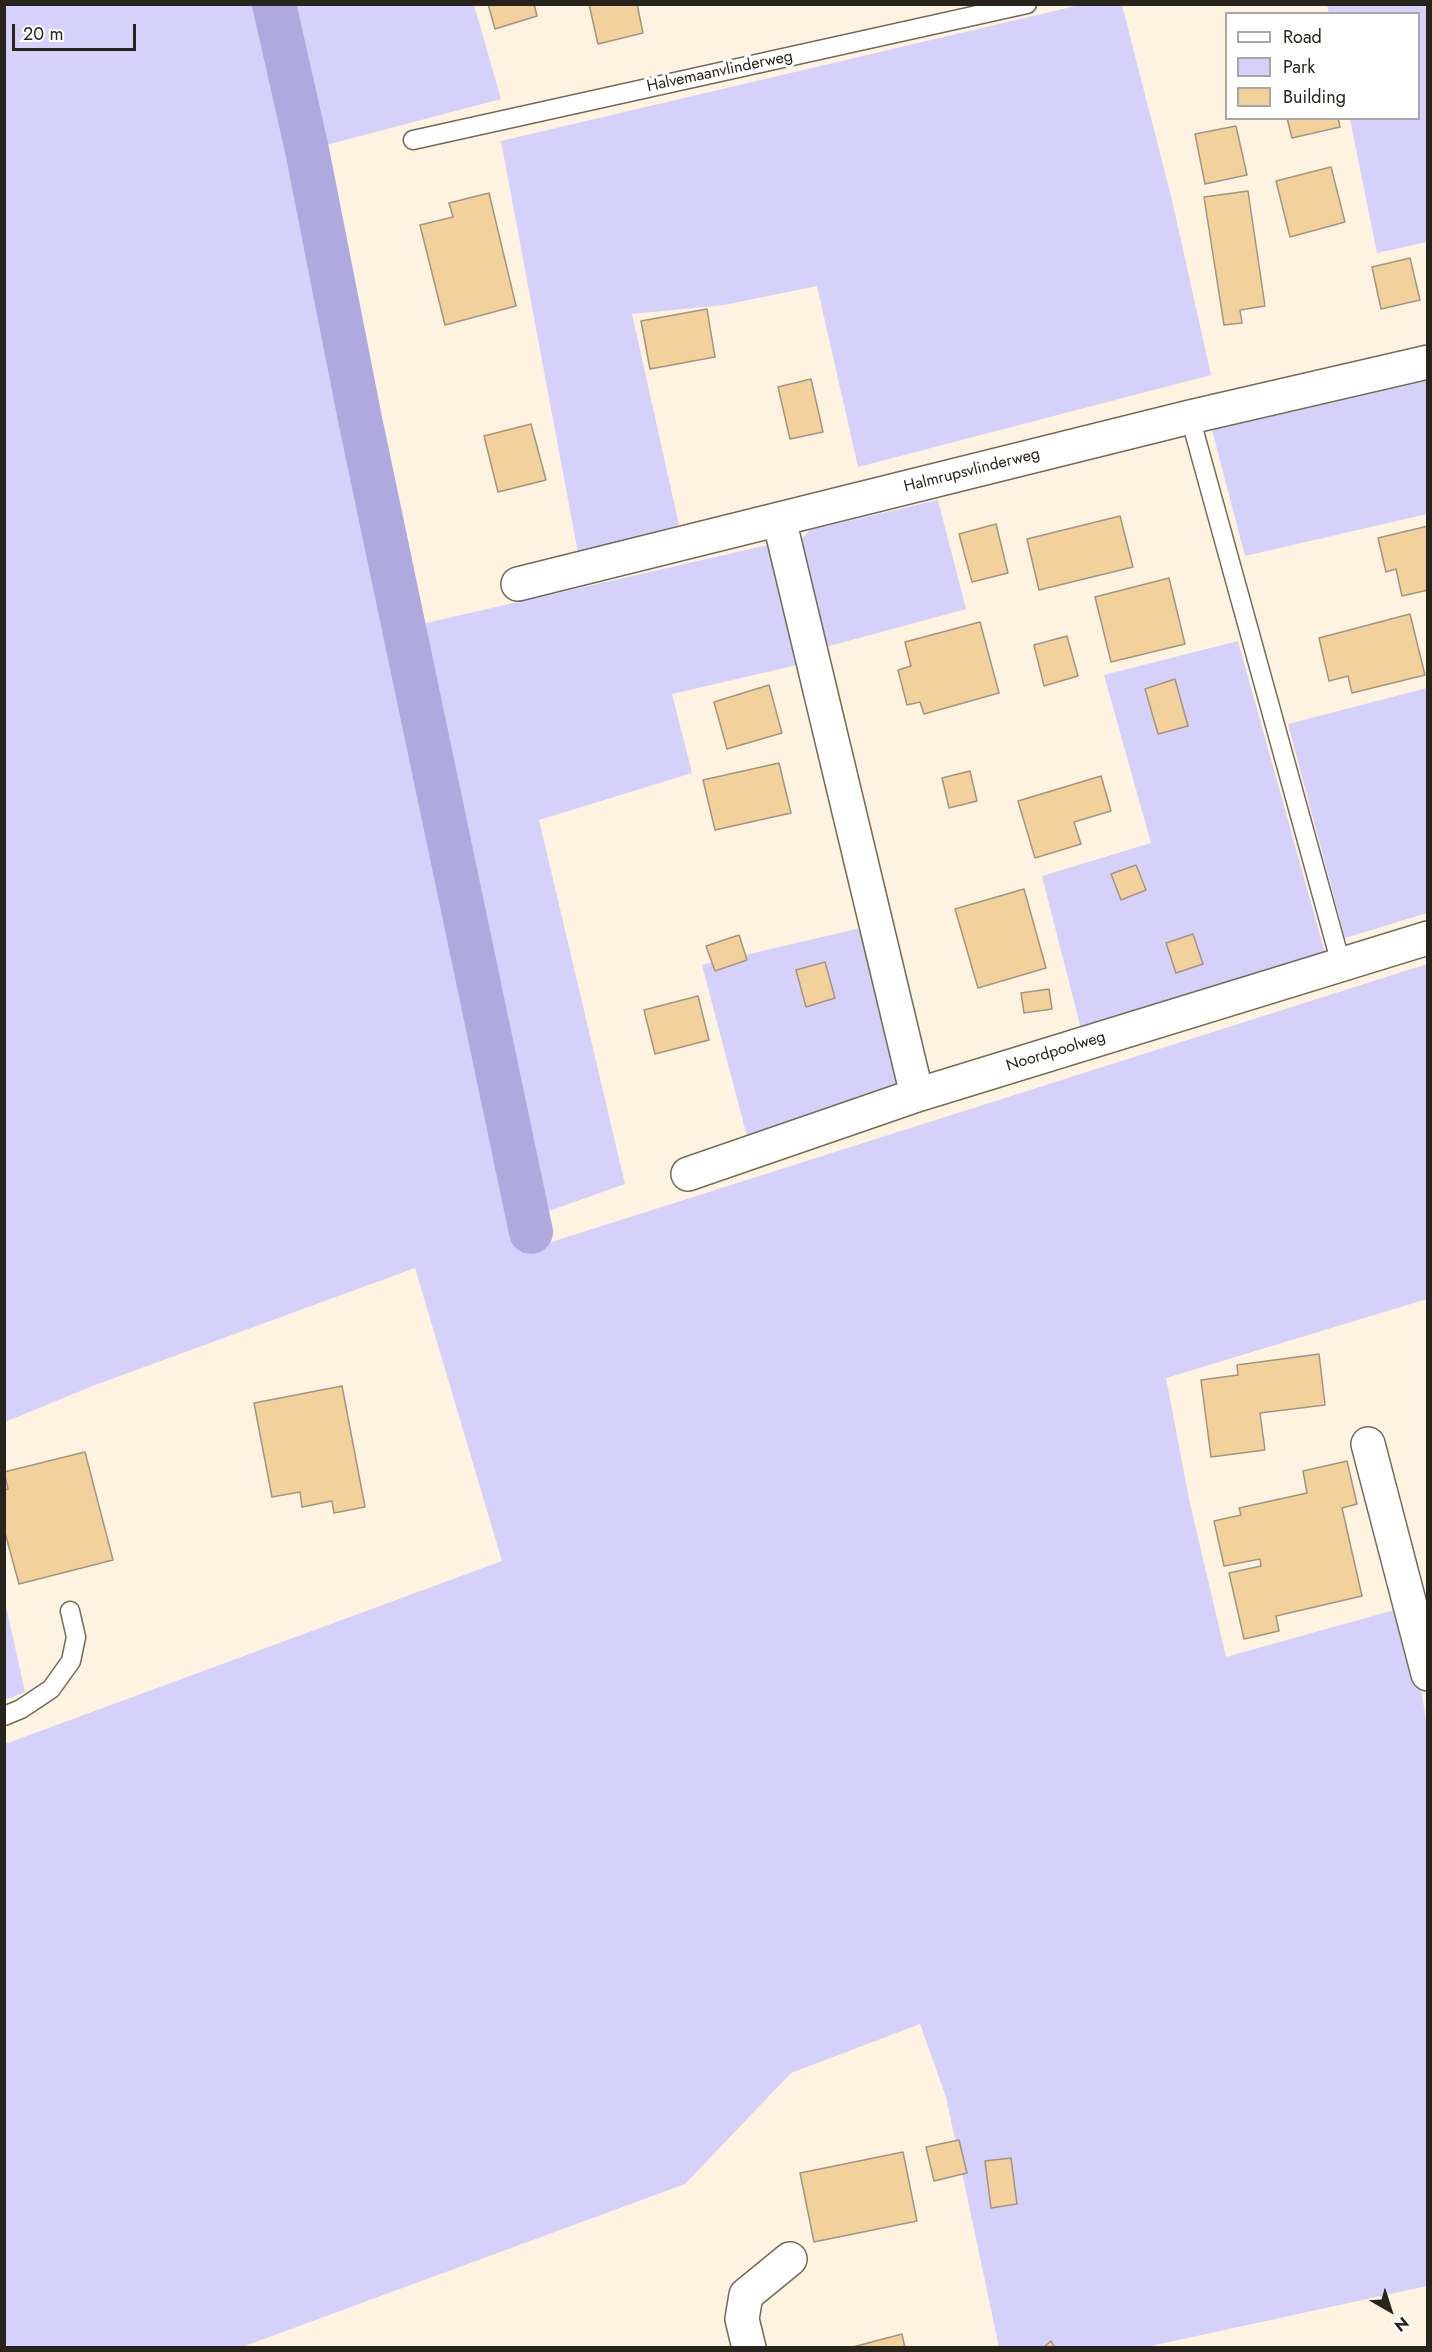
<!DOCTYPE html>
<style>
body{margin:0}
#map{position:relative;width:1432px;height:2352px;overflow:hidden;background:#fef2e0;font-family:Jost,sans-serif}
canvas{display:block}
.frame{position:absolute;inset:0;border:6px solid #29241b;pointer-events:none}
.legend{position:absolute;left:1225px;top:12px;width:195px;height:108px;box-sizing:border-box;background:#fff;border:2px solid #a9a7a4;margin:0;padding:8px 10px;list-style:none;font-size:18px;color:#29241b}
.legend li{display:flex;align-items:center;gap:12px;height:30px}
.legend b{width:30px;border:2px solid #a9a7a4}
.north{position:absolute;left:1360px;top:2280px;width:60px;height:60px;-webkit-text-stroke:4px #fff;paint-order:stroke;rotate:141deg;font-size:16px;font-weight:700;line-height:24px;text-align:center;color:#29241b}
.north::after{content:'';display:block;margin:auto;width:21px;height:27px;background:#29241b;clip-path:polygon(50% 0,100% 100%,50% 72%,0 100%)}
.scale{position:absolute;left:12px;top:24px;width:124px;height:27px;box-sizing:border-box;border:3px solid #29241b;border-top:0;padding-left:8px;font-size:18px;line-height:21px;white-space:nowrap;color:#29241b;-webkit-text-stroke:4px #fff;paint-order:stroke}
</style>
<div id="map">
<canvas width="1432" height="2352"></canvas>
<div class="frame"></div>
<ul class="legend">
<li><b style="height:8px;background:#fff"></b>Road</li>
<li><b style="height:16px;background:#d6d1fa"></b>Park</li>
<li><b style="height:16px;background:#f3d19c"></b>Building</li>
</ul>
<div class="north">N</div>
<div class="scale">20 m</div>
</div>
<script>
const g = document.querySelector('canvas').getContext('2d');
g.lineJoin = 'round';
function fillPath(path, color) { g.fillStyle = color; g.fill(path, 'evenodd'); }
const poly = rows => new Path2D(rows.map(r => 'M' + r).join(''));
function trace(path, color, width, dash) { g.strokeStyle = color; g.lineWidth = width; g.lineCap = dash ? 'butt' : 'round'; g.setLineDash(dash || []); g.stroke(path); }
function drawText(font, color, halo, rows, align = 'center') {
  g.font = font + ' Jost,sans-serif'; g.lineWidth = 6; g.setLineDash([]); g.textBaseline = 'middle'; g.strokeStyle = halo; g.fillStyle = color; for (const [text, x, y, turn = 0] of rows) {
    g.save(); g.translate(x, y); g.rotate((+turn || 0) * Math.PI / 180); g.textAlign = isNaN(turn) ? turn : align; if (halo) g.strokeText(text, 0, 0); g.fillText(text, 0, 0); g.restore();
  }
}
fillPath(poly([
 [5,5,259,5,297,164,520,1252,1427,964,1427,1299,1166,1378,1189,1499,1226,1657,1398,1609,1422,1694,1427,1728,1427,2286,1146,2347,999,2347,946,2097,920,2024,791,2073,685,2184,242,2347,5,2347,5,1744,502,1561,415,1268,95,1385,5,1422],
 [274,5,474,5,501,99,307,150],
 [1080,5,1122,5,1171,196,1211,375,858,467,817,286,724,305,632,314,679,525,578,553,501,141],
 [1327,5,1427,5,1427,242,1377,253,1350,119,1418,118,1418,14,1329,13],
 [1427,381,1427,514,1245,556,1212,430],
 [938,500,966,609,822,648,797,544,810,530],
 [768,545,797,665,672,694,692,773,539,820,625,1184,529,1218,404,628],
 [1238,641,1325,953,1081,1029,1042,876,1151,843,1104,675],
 [1427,688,1427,913,1345,938,1288,724],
 [861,928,900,1099,749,1144,702,965],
 [4,1597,25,1692,5,1700,4,1700]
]), '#d6d1fa');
trace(poly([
 [274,4,307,150,360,419,531,1232]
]), '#b0a9e0', 44);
const building = poly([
 [488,4,534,4,537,16,495,29,488,4],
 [589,4,637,4,643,33,598,44,589,4],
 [1287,118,1338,118,1340,127,1292,138,1287,118],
 [1236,126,1247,175,1205,184,1195,134,1236,126],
 [1331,167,1345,222,1290,237,1276,181,1331,167],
 [1248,191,1265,306,1240,310,1242,323,1224,325,1204,197,1248,191],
 [489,193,516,306,445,325,420,225,453,217,449,203,489,193],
 [1410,258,1420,300,1381,309,1372,267,1410,258],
 [707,309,715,357,650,369,641,321,707,309],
 [811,379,823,432,790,439,778,387,811,379],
 [531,424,546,480,498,492,484,436,531,424],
 [1120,516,1133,567,1039,590,1027,539,1120,516],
 [996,524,1008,573,972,582,959,534,996,524],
 [1428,526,1428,590,1402,596,1396,569,1386,572,1378,538,1428,526],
 [1169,578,1185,644,1111,662,1095,597,1169,578],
 [1410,614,1425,675,1352,693,1348,676,1329,681,1319,638,1410,614],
 [980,622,999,693,924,714,920,702,907,705,898,670,911,666,905,642,980,622],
 [1067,636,1078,676,1044,686,1034,645,1067,636],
 [1175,679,1188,726,1158,734,1145,689,1175,679],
 [769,685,782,733,727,749,714,702,769,685],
 [779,763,791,813,715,830,703,780,779,763],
 [970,771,977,801,949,808,942,778,970,771],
 [1101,776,1111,811,1074,822,1081,844,1035,858,1018,801,1101,776],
 [1136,865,1146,890,1121,900,1111,874,1136,865],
 [1024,889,1046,968,978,988,955,909,1024,889],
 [1193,934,1203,964,1176,973,1166,943,1193,934],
 [739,935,747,960,715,971,706,946,739,935],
 [825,962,835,998,806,1007,796,970,825,962],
 [1049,989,1052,1009,1024,1013,1021,993,1049,989],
 [698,996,709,1040,655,1054,644,1010,698,996],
 [1319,1354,1325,1405,1260,1413,1265,1450,1211,1457,1201,1380,1238,1375,1237,1365,1319,1354],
 [342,1386,365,1507,334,1513,332,1501,302,1507,300,1492,272,1497,254,1403,342,1386],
 [85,1452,113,1560,19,1584,4,1529,4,1490,8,1489,4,1472,85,1452],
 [1347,1461,1357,1504,1342,1508,1362,1596,1276,1616,1279,1631,1244,1639,1229,1573,1261,1566,1260,1559,1224,1566,1214,1521,1241,1515,1239,1508,1307,1493,1303,1471,1347,1461],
 [959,2140,967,2173,934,2181,926,2147,959,2140],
 [903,2152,917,2221,814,2242,800,2173,903,2152],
 [1011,2158,1017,2204,991,2208,985,2161,1011,2158],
 [902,2334,905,2348,849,2348,902,2334],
 [1051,2341,1055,2348,1043,2348,1051,2341]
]);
fillPath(building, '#f3d19c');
trace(building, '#a39581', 1.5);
const service = poly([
 [413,140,1027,4],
 [1190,417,1341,964],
 [4,1716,21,1709,51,1689,71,1661,76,1637,70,1611]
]);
const minor = poly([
 [779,519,917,1095],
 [518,584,1190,417,1428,362],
 [688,1174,917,1095,1428,938],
 [1368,1444,1428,1674],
 [749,2348,742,2319,746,2295,790,2259]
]);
trace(service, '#766956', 21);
trace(minor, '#766956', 36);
trace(service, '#fff', 18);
trace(minor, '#fff', 33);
drawText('16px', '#29241b', '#fff', [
 ["Halvemaanvlinderweg",720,72,-12],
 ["Halmrupsvlinderweg",972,471,-14],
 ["Noordpoolweg",1056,1052,-17]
]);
</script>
